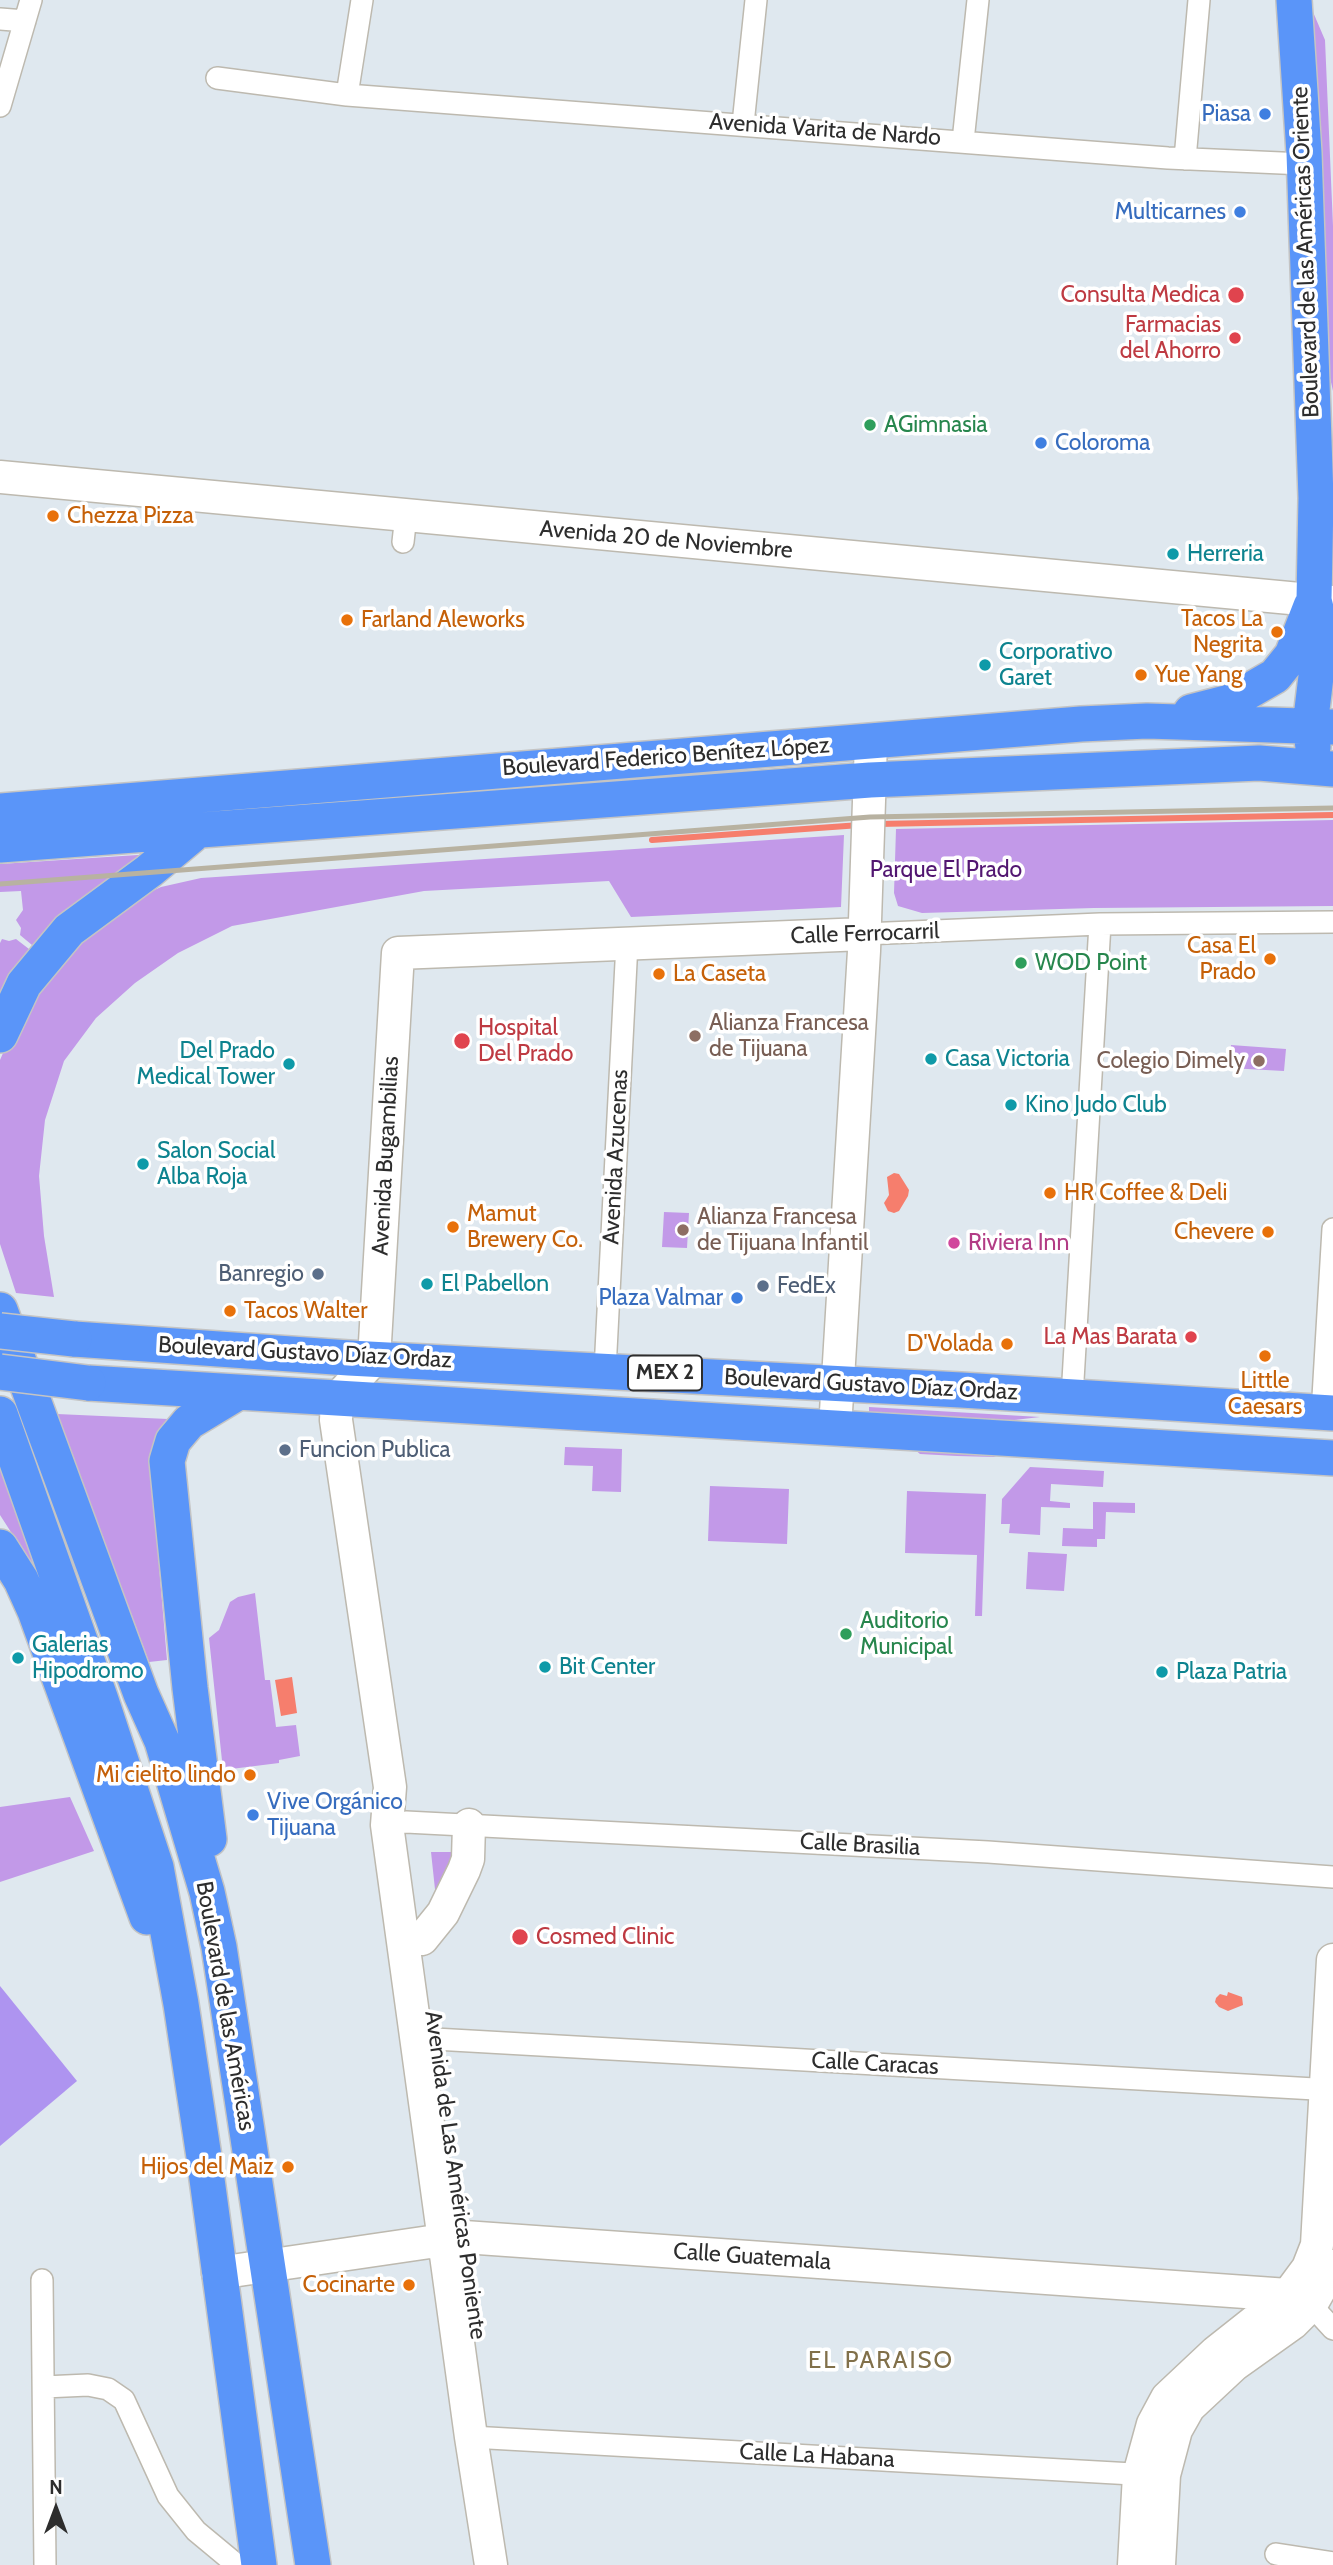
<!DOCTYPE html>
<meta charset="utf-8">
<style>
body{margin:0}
#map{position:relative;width:1333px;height:2565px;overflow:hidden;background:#dfe8ef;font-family:Cabin,sans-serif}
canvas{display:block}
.north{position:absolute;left:21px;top:2474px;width:70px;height:70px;-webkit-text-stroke:5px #fff;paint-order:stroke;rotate:0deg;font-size:19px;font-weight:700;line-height:28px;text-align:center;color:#2d2d2d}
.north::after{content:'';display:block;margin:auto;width:24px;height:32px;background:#2d2d2d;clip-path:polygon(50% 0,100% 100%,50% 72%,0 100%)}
</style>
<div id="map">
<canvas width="1333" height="2565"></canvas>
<div class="north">N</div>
</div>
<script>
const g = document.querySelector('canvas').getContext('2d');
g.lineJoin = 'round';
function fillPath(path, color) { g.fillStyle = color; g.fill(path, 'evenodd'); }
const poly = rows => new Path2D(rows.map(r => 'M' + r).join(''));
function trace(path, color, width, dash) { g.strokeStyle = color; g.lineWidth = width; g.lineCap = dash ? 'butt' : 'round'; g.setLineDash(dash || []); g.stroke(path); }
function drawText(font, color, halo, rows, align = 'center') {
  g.font = font + ' Cabin,sans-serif'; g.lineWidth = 7; g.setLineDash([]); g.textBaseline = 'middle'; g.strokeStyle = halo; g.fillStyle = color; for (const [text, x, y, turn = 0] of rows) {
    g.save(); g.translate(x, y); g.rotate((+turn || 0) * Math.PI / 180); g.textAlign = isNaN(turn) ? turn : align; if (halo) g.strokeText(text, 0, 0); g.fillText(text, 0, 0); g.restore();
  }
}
fillPath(poly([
 [1310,5,1325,40,1333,226,1333,391,1324,351],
 [1333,820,1333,906,1094,908,922,913,898,906,894,893,896,829],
 [844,835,841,907,631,917,609,881,424,891,232,926,178,953,135,983,96,1018,64,1061,45,1120,39,1176,44,1236,54,1297,16,1293,0,1244,0,1060,17,1021,55,964,137,898,161,887,201,878],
 [153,854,51,926,32,945,20,935,21,928,16,920,23,910,21,891,0,892,0,864],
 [2,939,9,941,16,939,29,949,0,997,0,943],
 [1231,1045,1286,1049,1284,1071,1229,1068],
 [664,1212,689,1213,687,1248,662,1247],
 [869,1407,1040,1417,989,1423,869,1417],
 [57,1414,168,1419,150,1459,167,1660,149,1662],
 [565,1447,622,1449,621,1492,592,1491,593,1466,564,1465],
 [913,1448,1003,1453,994,1457,957,1456,920,1454],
 [0,1455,54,1599,0,1515],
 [1030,1467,1104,1471,1103,1487,1051,1484,1050,1501,1070,1503,1070,1508,1041,1507,1040,1535,1009,1533,1010,1524,1001,1524,1002,1499],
 [710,1486,789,1489,787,1544,708,1541],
 [907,1491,986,1494,982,1616,975,1616,977,1555,905,1553],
 [1093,1502,1135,1503,1135,1513,1106,1512,1105,1539,1097,1539,1097,1547,1062,1546,1063,1528,1093,1529],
 [1028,1552,1067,1554,1064,1591,1026,1589],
 [255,1593,265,1680,270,1680,276,1727,296,1725,300,1756,279,1760,279,1763,223,1770,209,1638,219,1630,230,1602,238,1597],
 [70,1797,94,1851,0,1882,0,1807],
 [431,1852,460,1852,437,1908]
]), '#c299e8');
fillPath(poly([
 [0,1986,77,2081,0,2146]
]), '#ae94f0');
fillPath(poly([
 [894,1173,899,1174,909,1190,908,1196,899,1211,894,1213,888,1211,884,1203,889,1195,887,1177],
 [292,1677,297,1713,281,1716,275,1680],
 [1228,1992,1242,1997,1243,2005,1228,2011,1219,2007,1215,2002,1216,1998,1220,1994,1227,1996]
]), '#f67e6d');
trace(poly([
 [878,824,1333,815],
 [652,840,860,825]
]), '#f67e6d', 6);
const street = poly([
 [0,19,25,21],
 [217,78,347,95,1168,158,1304,164],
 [347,95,362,0],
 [0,106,31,0],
 [743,124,756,0],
 [963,141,978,0],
 [1185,159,1199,0],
 [403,542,406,515],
 [864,934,1100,924,1333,922],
 [605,1370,627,943],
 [1072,1397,1100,924],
 [1332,1413,1323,1397,1333,1229],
 [387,1825,406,1822,988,1852,1333,1877],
 [417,2038,1333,2090],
 [42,2280,45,2565],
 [1301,2300,1311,2305,1333,2329],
 [44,2387,88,2385,108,2389,124,2400,168,2496,196,2531,237,2565],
 [471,2437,1151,2475],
 [1276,2554,1333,2563]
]);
const secondary = poly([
 [0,477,1333,602],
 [835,1428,864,951,871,741],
 [422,1939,443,1913,464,1870,468,1859,469,1825],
 [218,2273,464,2237,1288,2295],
 [491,2565,471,2437,387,1825,390,1787,336,1420,337,1399,374,1359,398,953,864,934],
 [1134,2565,1139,2475,1153,2424,1167,2398,1216,2352,1288,2295,1308,2268,1317,2245,1333,1960],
 [1159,2565,1164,2475,1176,2430,1189,2407,1234,2365,1293,2323,1311,2305,1333,2266]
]);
const primary = poly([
 [1294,0,1304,153,1316,498,1314,600,1319,621,1318,660,1310,726,1313,747],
 [1191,712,1230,702,1275,676,1292,655,1311,606],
 [0,811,1081,724,1147,721,1333,727],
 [0,845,870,780,1259,763,1333,769],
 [0,1035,24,984,69,930,149,871,197,831],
 [0,1310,141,1694,162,1741,207,1892,219,1947,313,2565],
 [74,1339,349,1358,961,1390,1333,1413],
 [88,1383,1333,1458],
 [0,1414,101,1700,156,1867,181,2004,204,2157,259,2565],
 [0,1547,21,1580,35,1611,147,1917],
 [209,1839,190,1688,167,1461,173,1441,189,1422,237,1393]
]);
trace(street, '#bdb9af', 24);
trace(secondary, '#bdb9af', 35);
trace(primary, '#c4c4c4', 38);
trace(street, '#fff', 21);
trace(secondary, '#fff', 32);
trace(primary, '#5a95f9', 35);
trace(poly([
 [0,884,870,817,1333,808]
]), '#b8b2a1', 5);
const primaryBridge = poly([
 [0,1331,74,1339],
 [0,1372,88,1383]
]);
trace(primaryBridge, '#c4c4c4', 38, []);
trace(primaryBridge, '#5a95f9', 35);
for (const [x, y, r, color] of [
 [1265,114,7,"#3f7fe0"],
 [1240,212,7,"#3f7fe0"],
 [1236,295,9,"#e0444e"],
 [1235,338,7,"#e0444e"],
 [870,425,7,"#2e9e5b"],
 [1041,443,7,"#3f7fe0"],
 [53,516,7,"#e8710a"],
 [1173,554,7,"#0f9aa8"],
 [347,620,7,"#e8710a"],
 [1277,632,7,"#e8710a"],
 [985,665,7,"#0f9aa8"],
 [1141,675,7,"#e8710a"],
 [1270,959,7,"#e8710a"],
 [1021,963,7,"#2e9e5b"],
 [659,974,7,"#e8710a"],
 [695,1036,7,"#8d6e63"],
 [462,1041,9,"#e0444e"],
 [931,1059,7,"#0f9aa8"],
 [1259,1061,7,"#8d6e63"],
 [289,1064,7,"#0f9aa8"],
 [1011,1105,7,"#0f9aa8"],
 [143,1164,7,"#0f9aa8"],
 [1050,1193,7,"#e8710a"],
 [453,1227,7,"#e8710a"],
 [683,1230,7,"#8d6e63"],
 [1268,1232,7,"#e8710a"],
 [954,1243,7,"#d1479c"],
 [318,1274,7,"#5c6f8a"],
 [427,1284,7,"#0f9aa8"],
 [763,1286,7,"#5c6f8a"],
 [737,1298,7,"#3f7fe0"],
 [230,1311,7,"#e8710a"],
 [1191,1337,7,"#e0444e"],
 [1007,1344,7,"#e8710a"],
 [1265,1356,7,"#e8710a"],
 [285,1450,7,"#5c6f8a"],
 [846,1634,7,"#2e9e5b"],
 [18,1658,7,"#0f9aa8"],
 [545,1667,7,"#0f9aa8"],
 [1162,1672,7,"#0f9aa8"],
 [250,1775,7,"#e8710a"],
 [253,1815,7,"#3f7fe0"],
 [520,1937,9,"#e0444e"],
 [288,2167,7,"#e8710a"],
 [409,2285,7,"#e8710a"]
]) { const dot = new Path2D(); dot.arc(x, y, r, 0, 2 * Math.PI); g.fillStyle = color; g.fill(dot); trace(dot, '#fff', 2.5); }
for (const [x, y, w] of [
 [665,1373,74]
]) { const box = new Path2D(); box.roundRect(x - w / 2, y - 17.5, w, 35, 5); g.fillStyle = '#fff'; g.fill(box); trace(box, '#2d2d2d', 2); }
drawText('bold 21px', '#2d2d2d', null, [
 ["MEX 2",665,1373]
]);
drawText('23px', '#366cbe', '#fff', [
 ["Piasa",1251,114],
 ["Multicarnes",1226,212],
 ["Coloroma",1055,443,"left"],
 ["Plaza Valmar",723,1298],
 ["Vive Orgánico",267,1802,"left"],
 ["Tijuana",267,1828,"left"]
], 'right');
drawText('23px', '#2d2d2d', '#fff', [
 ["Avenida Varita de Nardo",825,130,4],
 ["Boulevard de las Américas Oriente",1306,252,-92],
 ["Avenida 20 de Noviembre",666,540,5],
 ["Boulevard Federico Benítez López",666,757,-4],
 ["Calle Ferrocarril",865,934,-2],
 ["Avenida Bugambilias",386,1156,-87],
 ["Avenida Azucenas",616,1157,-87],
 ["Boulevard Gustavo Díaz Ordaz",305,1353,3],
 ["Boulevard Gustavo Díaz Ordaz",871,1385,3],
 ["Calle Brasilia",860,1845,3],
 ["Boulevard de las Américas",225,2006,80],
 ["Calle Caracas",875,2064,3],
 ["Avenida de Las Américas Poniente",455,2175,82],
 ["Calle Guatemala",752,2257,4],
 ["Calle La Habana",817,2456,3]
]);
drawText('23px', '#be3a42', '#fff', [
 ["Consulta Medica",1220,295],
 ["Farmacias",1221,325],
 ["del Ahorro",1221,351],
 ["Hospital",478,1028,"left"],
 ["Del Prado",478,1054,"left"],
 ["La Mas Barata",1177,1337],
 ["Cosmed Clinic",536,1937,"left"]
], 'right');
drawText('23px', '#27864d', '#fff', [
 ["AGimnasia",884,425],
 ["WOD Point",1035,963],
 ["Auditorio",860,1621],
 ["Municipal",860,1647]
], 'left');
drawText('23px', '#c56008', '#fff', [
 ["Chezza Pizza",67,516],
 ["Tacos La",1263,619,"right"],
 ["Negrita",1263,645,"right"],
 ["Farland Aleworks",361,620],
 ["Yue Yang",1155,675],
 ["Casa El",1256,946,"right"],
 ["Prado",1256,972,"right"],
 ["La Caseta",673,974],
 ["HR Coffee & Deli",1064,1193],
 ["Mamut",467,1214],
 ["Brewery Co.",467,1240],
 ["Chevere",1254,1232,"right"],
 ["Tacos Walter",244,1311],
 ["D'Volada",993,1344,"right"],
 ["Little",1265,1381,"center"],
 ["Caesars",1265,1407,"center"],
 ["Mi cielito lindo",236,1775,"right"],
 ["Hijos del Maiz",274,2167,"right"],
 ["Cocinarte",395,2285,"right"]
], 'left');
drawText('23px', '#0d838f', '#fff', [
 ["Herreria",1187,554],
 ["Corporativo",999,652],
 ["Garet",999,678],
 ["Del Prado",275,1051,"right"],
 ["Medical Tower",275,1077,"right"],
 ["Casa Victoria",945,1059],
 ["Kino Judo Club",1025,1105],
 ["Salon Social",157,1151],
 ["Alba Roja",157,1177],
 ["El Pabellon",441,1284],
 ["Galerias",32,1645],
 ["Hipodromo",32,1671],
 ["Bit Center",559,1667],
 ["Plaza Patria",1176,1672]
], 'left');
drawText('23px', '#521671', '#fff', [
 ["Parque El Prado",946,870]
]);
drawText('23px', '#785e54', '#fff', [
 ["Alianza Francesa",709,1023],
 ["de Tijuana",709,1049],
 ["Colegio Dimely",1245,1061,"right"],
 ["Alianza Francesa",697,1217],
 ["de Tijuana Infantil",697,1243]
], 'left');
drawText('23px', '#b23c85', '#fff', [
 ["Riviera Inn",968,1243]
], 'left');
drawText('23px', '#4e5e75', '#fff', [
 ["Banregio",304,1274,"right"],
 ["FedEx",777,1286],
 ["Funcion Publica",299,1450]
], 'left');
g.letterSpacing = '2px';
drawText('24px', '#81704a', '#fff', [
 ["EL PARAISO",881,2361]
]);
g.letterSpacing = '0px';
</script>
